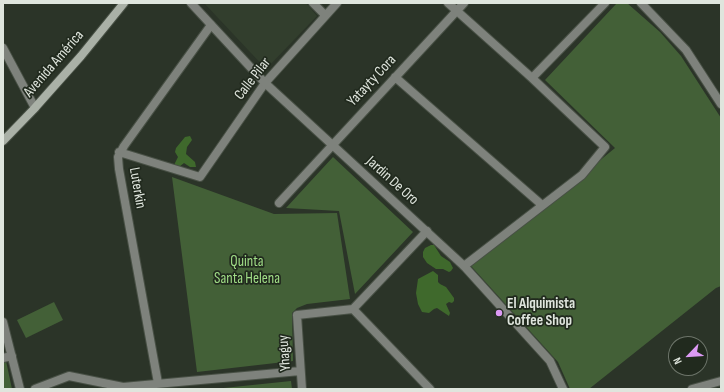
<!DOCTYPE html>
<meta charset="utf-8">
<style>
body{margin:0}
#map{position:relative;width:724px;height:392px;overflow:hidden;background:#2b3428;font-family:"Sofia Sans Condensed",sans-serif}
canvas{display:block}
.frame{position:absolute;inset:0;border:4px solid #dfe5dd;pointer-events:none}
.north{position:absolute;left:668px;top:336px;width:40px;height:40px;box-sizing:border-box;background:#212a1e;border:1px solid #6d756a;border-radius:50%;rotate:245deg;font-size:11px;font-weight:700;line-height:16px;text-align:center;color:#dfe5dd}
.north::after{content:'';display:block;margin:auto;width:14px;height:18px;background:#dc99f4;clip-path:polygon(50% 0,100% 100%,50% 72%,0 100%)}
</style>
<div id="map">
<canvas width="724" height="392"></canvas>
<div class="frame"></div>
<div class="north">N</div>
</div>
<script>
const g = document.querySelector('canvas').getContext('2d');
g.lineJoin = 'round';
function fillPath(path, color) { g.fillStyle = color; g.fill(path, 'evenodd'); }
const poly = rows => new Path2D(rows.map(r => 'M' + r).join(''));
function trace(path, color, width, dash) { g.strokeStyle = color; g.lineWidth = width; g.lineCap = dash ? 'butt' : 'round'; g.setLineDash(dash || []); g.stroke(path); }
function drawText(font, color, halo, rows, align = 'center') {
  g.font = font + ' "Sofia Sans Condensed",sans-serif'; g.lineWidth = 3.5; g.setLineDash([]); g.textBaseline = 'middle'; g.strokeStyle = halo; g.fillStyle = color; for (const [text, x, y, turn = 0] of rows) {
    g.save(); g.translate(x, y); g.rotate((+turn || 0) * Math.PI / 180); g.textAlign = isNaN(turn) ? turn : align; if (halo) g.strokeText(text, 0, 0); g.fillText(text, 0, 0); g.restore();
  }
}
fillPath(poly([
 [204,3,306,3,317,16,266,69]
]), '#323e2d');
fillPath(poly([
 [617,3,627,3,660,32,681,56,721,118,721,286,716,288,589,389,570,389,558,362,471,266,615,148,545,80],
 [333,157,413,232,355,294,339,211,286,208],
 [172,177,274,214,337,213,350,299,307,304,297,308,292,313,293,361,197,372],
 [54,302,63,320,26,338,17,320],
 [6,361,12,389,3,389,3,362],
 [291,381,292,389,214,389]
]), '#436037');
fillPath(poly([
 [190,136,192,140,187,147,186,154,195,162,196,167,190,167,184,163,179,167,176,167,174,165,178,157,175,152,176,148,185,137],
 [431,245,434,245,441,256,450,262,453,268,451,271,449,272,443,269,436,269,427,263,423,257,423,252,425,248],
 [433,271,438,275,438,282,440,284,446,287,454,298,454,301,452,303,449,302,446,304,450,313,449,316,437,308,434,309,429,313,422,312,418,304,416,293,418,279]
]), '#3f692c');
const minor = poly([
 [313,3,325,15],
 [448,3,532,78,605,147,582,175,464,266],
 [641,3,686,50,721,104],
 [3,48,35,108],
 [395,77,542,205],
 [532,78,605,3],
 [119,152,200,177,265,83,337,3],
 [279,203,464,3],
 [353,309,430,389],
 [3,322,20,389],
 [3,358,12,356],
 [158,383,119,169,118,157,124,146,211,25],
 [35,389,69,376,123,387,300,371],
 [302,389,297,315,353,309,427,231],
 [692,389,721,381]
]);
const tertiary = poly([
 [191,3,265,83,464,266,550,361,563,389]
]);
const secondary = poly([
 [3,141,33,110,81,56,124,3]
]);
trace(minor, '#485045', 10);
trace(tertiary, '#485045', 10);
trace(secondary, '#485045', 10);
trace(minor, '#7e827c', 8);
trace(tertiary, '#7e827c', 8);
trace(secondary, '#aab1a7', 8);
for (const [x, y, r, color] of [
 [499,313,4,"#dc99f4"]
]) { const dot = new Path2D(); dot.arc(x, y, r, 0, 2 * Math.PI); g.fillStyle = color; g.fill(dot); trace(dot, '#212a1e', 1.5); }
drawText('15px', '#dfe5dd', '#212a1e', [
 ["Avenida América",54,64,-49],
 ["Calle Pilar",253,79,-52],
 ["Yatayty Cora",372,81,-47],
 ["Jardin De Oro",392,181,42],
 ["Luterkin",137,188,80],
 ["Yhaguy",285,353,-94]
]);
drawText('15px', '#a1de87', '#212a1e', [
 ["Quinta",247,262],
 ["Santa Helena",247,279]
]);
drawText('bold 15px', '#dfe5dd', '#212a1e', [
 ["El Alquimista",507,304],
 ["Coffee Shop",507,321]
], 'left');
</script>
